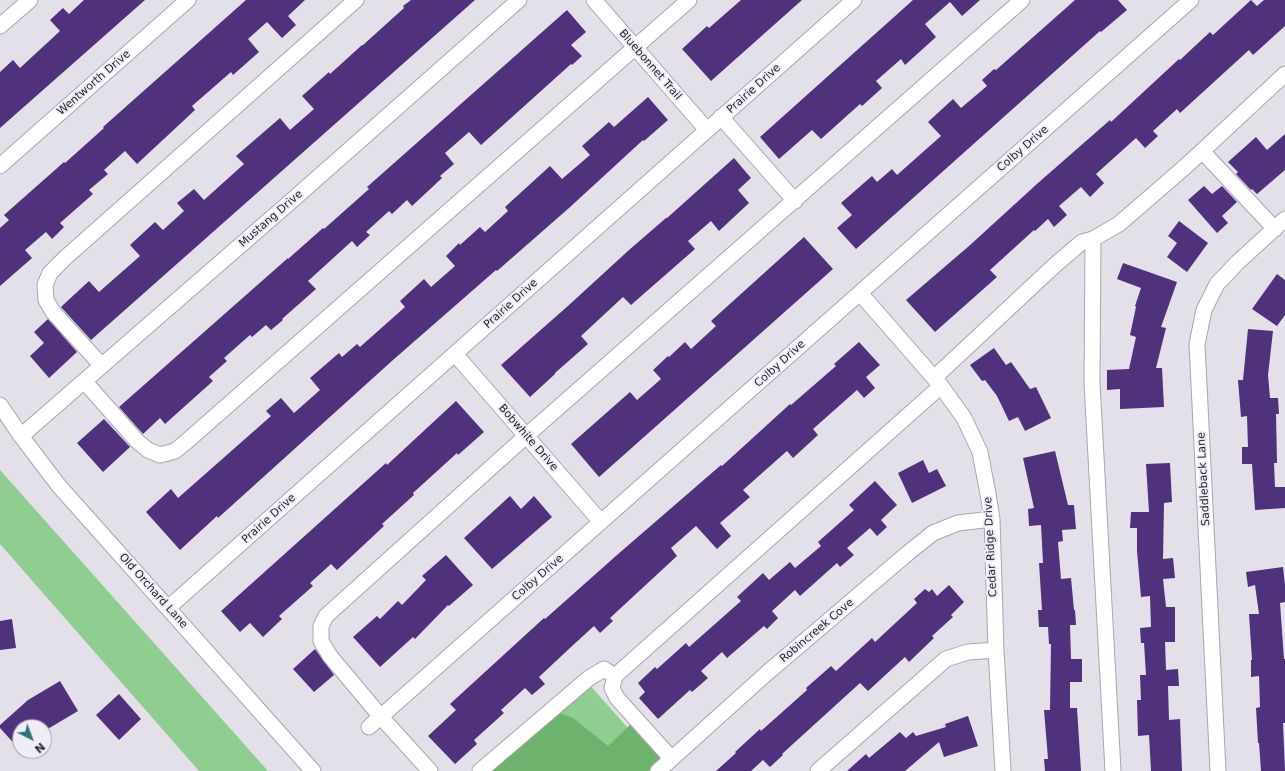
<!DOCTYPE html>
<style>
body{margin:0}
#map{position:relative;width:1285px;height:771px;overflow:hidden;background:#e3e0ea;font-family:"DejaVu Sans",sans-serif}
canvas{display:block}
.north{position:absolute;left:12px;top:719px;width:40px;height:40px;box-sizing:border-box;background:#f0edf7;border:1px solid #9f9da4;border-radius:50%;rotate:138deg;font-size:11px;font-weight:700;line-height:16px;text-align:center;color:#262528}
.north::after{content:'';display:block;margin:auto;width:14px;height:18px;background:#2c757b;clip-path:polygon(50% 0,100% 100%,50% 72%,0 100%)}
</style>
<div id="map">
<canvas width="1285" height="771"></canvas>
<div class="north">N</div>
</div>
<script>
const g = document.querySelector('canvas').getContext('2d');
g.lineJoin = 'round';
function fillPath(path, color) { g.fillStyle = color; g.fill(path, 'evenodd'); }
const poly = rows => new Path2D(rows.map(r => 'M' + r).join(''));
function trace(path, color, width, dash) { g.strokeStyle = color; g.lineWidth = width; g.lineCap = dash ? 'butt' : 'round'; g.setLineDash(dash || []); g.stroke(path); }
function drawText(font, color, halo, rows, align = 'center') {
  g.font = font + ' "DejaVu Sans",sans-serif'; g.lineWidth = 4; g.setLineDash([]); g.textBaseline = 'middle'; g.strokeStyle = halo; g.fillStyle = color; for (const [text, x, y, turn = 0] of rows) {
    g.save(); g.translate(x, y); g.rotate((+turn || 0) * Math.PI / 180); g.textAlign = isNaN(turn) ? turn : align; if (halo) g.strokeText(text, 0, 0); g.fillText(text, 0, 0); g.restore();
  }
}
fillPath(poly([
 [0,470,268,771,199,771,0,544],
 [587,682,666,771,483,771]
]), '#90cd90');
fillPath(poly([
 [559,713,573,718,608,746,632,723,664,758,648,771,491,771]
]), '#6db36e');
fillPath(poly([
 [84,0,145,0,0,128,0,72,13,60,20,68,60,31,50,20,63,8,69,14],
 [246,0,305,0,288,16,296,25,282,38,267,22,248,39,259,52,233,75,231,72,192,106,195,110,137,164,125,151,104,170,108,174,89,190,93,194,60,223,64,227,52,239,46,232,25,250,32,258,0,286,0,228,9,220,4,215,64,162,65,163,104,128,103,127],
 [411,0,475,0,91,340,61,307,63,305,89,281,99,292,140,256,130,245,155,222,163,230,184,211,177,203,194,189,204,200,244,164,236,156,280,118,290,130,314,109,302,96,329,72,330,74,362,45,363,45,404,8,403,6],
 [741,0,802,0,711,81,682,49,707,26,709,28],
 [913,0,980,0,962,16,950,2,925,24,936,37,905,65,901,59,876,81,882,88,862,106,860,104,821,139,812,130,779,159,760,137],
 [1075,0,1118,0,1127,10,1101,32,1100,31,856,249,837,228,852,215,841,203,872,176,877,182,892,169,897,175,941,136,928,122,953,99,961,108,987,86,982,80,994,69,996,70],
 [1251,0,1257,6,1264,0,1285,0,1285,26,1253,55,1249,50,1180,113,1177,109,1153,131,1158,136,1145,148,1136,138,1096,174,1104,183,1090,197,1081,187,1059,206,1067,215,1054,227,1048,219,1035,231,1034,230,990,270,997,277,935,332,906,300,969,246,1038,183,1110,120,1111,122,1179,59,1180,60,1210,32,1213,35],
 [567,10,586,32,571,45,582,56,572,65,571,64,481,145,469,132,445,153,454,164,440,176,442,178,412,206,407,200,392,214,389,211,366,232,370,235,357,247,352,241,308,281,316,289,282,319,283,320,271,330,266,325,252,337,250,335,224,358,227,361,209,377,213,381,165,424,160,418,143,434,119,407,288,258,288,259,323,228,324,229,369,189,367,187],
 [648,97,668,120,644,141,643,140,569,208,497,271,496,270,393,360,218,518,217,516,180,550,146,512,171,489,178,498,271,416,266,411,281,398,294,413,320,390,310,378,339,353,342,357,357,344,360,347,405,307,400,301,424,279,431,287,455,266,446,256,459,243,460,245,480,227,485,232,508,211,505,207,550,166,562,179,590,155,582,146,609,122,614,127],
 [1285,134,1285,170,1257,194,1252,189,1251,190,1236,174,1238,172,1228,162,1256,137,1267,150],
 [734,158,751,178,738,190,749,203,719,231,711,221,688,241,695,249,631,305,623,297,581,336,588,344,555,373,555,374,530,397,501,365,569,305,629,250,666,218,667,218],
 [1204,186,1212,194,1222,186,1237,202,1222,216,1228,223,1217,233,1188,200],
 [1179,221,1208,243,1187,272,1167,257,1177,243,1168,236],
 [804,237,833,269,599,477,571,444,630,392,637,400,661,379,653,370,668,356,669,357,685,342,691,349,716,326,711,321],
 [1123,263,1177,282,1161,327,1166,328,1156,368,1162,368,1164,407,1120,409,1120,389,1107,390,1107,370,1129,369,1136,337,1130,335,1136,307,1135,306,1141,288,1117,279],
 [1277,274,1285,280,1285,315,1277,326,1252,309],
 [48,319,77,352,49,378,30,356,44,343,34,332],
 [1248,329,1273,331,1268,375,1270,398,1278,398,1279,414,1276,414,1277,463,1274,463,1275,487,1285,487,1285,508,1255,510,1252,464,1242,464,1242,447,1248,447,1247,416,1241,417,1238,380,1243,380],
 [859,342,880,365,866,377,875,388,864,398,857,390,813,429,818,435,793,458,787,451,743,490,750,497,720,523,731,536,717,549,696,526,671,548,677,556,610,618,613,621,600,633,594,626,571,647,539,677,545,684,532,695,525,688,501,710,504,713,474,740,477,744,455,764,428,736,456,710,450,704,544,618,545,619,617,555,721,465,722,466,790,404,791,405,836,366,834,364],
 [994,348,1006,365,1011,362,1030,389,1036,387,1051,418,1025,431,1018,417,1009,421,997,396,985,380,982,381,970,365],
 [456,401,484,432,458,455,457,453,413,493,414,495,382,524,384,526,337,570,331,564,310,583,313,586,279,616,282,619,263,637,250,623,240,632,221,611,386,463,387,465],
 [104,419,130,447,103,472,77,443],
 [1055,451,1068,505,1074,505,1076,529,1062,530,1063,541,1058,542,1061,579,1071,578,1074,610,1075,610,1076,625,1070,625,1071,659,1082,659,1082,682,1070,682,1070,708,1077,708,1081,771,1045,771,1044,759,1048,759,1044,710,1050,710,1051,644,1049,644,1048,627,1039,627,1038,610,1042,610,1039,563,1043,563,1041,525,1029,526,1028,509,1034,508,1023,458],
 [923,460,929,473,937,469,946,486,912,503,898,473],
 [1170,463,1172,502,1164,503,1163,559,1173,558,1175,578,1163,579,1166,607,1175,607,1175,642,1165,642,1166,670,1178,669,1179,686,1168,686,1169,720,1180,719,1182,771,1151,771,1149,735,1138,736,1137,700,1141,700,1140,675,1146,675,1144,643,1141,643,1140,628,1151,627,1150,596,1141,597,1137,551,1137,528,1130,528,1131,512,1149,512,1146,464],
 [875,481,897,505,881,520,887,527,877,536,870,528,847,548,854,555,840,567,837,563,800,596,795,590,772,611,778,618,767,629,764,626,727,658,722,652,701,671,708,678,692,692,690,690,658,719,639,698,645,692,638,683,655,667,657,669,686,643,689,647,741,601,737,597,763,573,769,580,790,562,795,568,821,546,818,542,854,510,849,505],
 [510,496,521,509,534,496,552,517,492,569,464,538],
 [446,555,473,585,449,606,448,605,415,639,413,637,380,667,353,637,377,616,380,619,398,601,402,605,426,580,422,576],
 [1283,567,1285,585,1285,602,1280,603,1284,659,1285,659,1285,723,1283,723,1285,771,1261,771,1259,743,1258,743,1256,708,1260,707,1259,676,1251,677,1251,660,1252,660,1249,614,1259,614,1255,585,1248,587,1246,572],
 [949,585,964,602,951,615,953,617,932,636,934,638,909,662,905,657,868,691,860,683,782,754,783,755,770,767,763,760,751,771,716,771,736,753,735,752,760,729,761,731,807,690,806,688,831,666,836,671,872,638,875,642,917,603,914,599,925,589,929,592,932,589,937,596],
 [12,619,16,648,0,650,0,621],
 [315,649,334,675,314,692,293,669],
 [60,681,78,711,46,730,44,727,20,727,20,750,0,728,0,725,28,700],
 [119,694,141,719,119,740,96,715],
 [968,716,978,746,944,757,939,742,905,771,847,771,866,754,869,758,900,732,906,738,913,732,916,736,946,727,945,724]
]), '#50317b');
const minor = poly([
 [594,0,707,130],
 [0,26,30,0],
 [721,117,795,201],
 [1202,151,1275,229],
 [0,166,188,0],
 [860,293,941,386,964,418,980,452,988,494,992,519,996,650,1003,771],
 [455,354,601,522],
 [102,366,53,312,46,300,45,285,50,273,65,258,356,0],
 [934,378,1055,265,1082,242,1093,239],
 [84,381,137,441,148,450,160,455,175,451,186,442,689,0],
 [0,405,21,436,59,486,313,771],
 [21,436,289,203,519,0],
 [168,608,854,0],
 [369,727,1191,0],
 [671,758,617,698,612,688,615,676,941,386],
 [430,771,381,717,330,656,321,641,321,626,326,616,526,436,1022,0],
 [480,771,589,678,604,669,615,676],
 [658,771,767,673,908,553,933,533,958,523,992,519],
 [818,771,946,659,968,652,996,650],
 [1113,771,1092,383,1093,239,1119,224,1186,166,1285,74],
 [1218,771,1197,344,1204,310,1217,284,1238,262,1285,219]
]);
trace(minor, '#a8a5af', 17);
trace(minor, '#fff', 15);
drawText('11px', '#262528', '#f0edf7', [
 ["Bluebonnet Trail",650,65,49],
 ["Wentworth Drive",94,83,-41],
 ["Prairie Drive",754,89,-42],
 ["Colby Drive",1023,149,-41],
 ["Mustang Drive",271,219,-41],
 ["Prairie Drive",511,304,-42],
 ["Colby Drive",780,364,-42],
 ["Bobwhite Drive",528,438,49],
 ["Saddleback Lane",1204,479,-93],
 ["Prairie Drive",269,519,-42],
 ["Cedar Ridge Drive",991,547,-93],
 ["Colby Drive",538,578,-41],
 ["Old Orchard Lane",153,591,48],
 ["Robincreek Cove",817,631,-40]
]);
</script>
